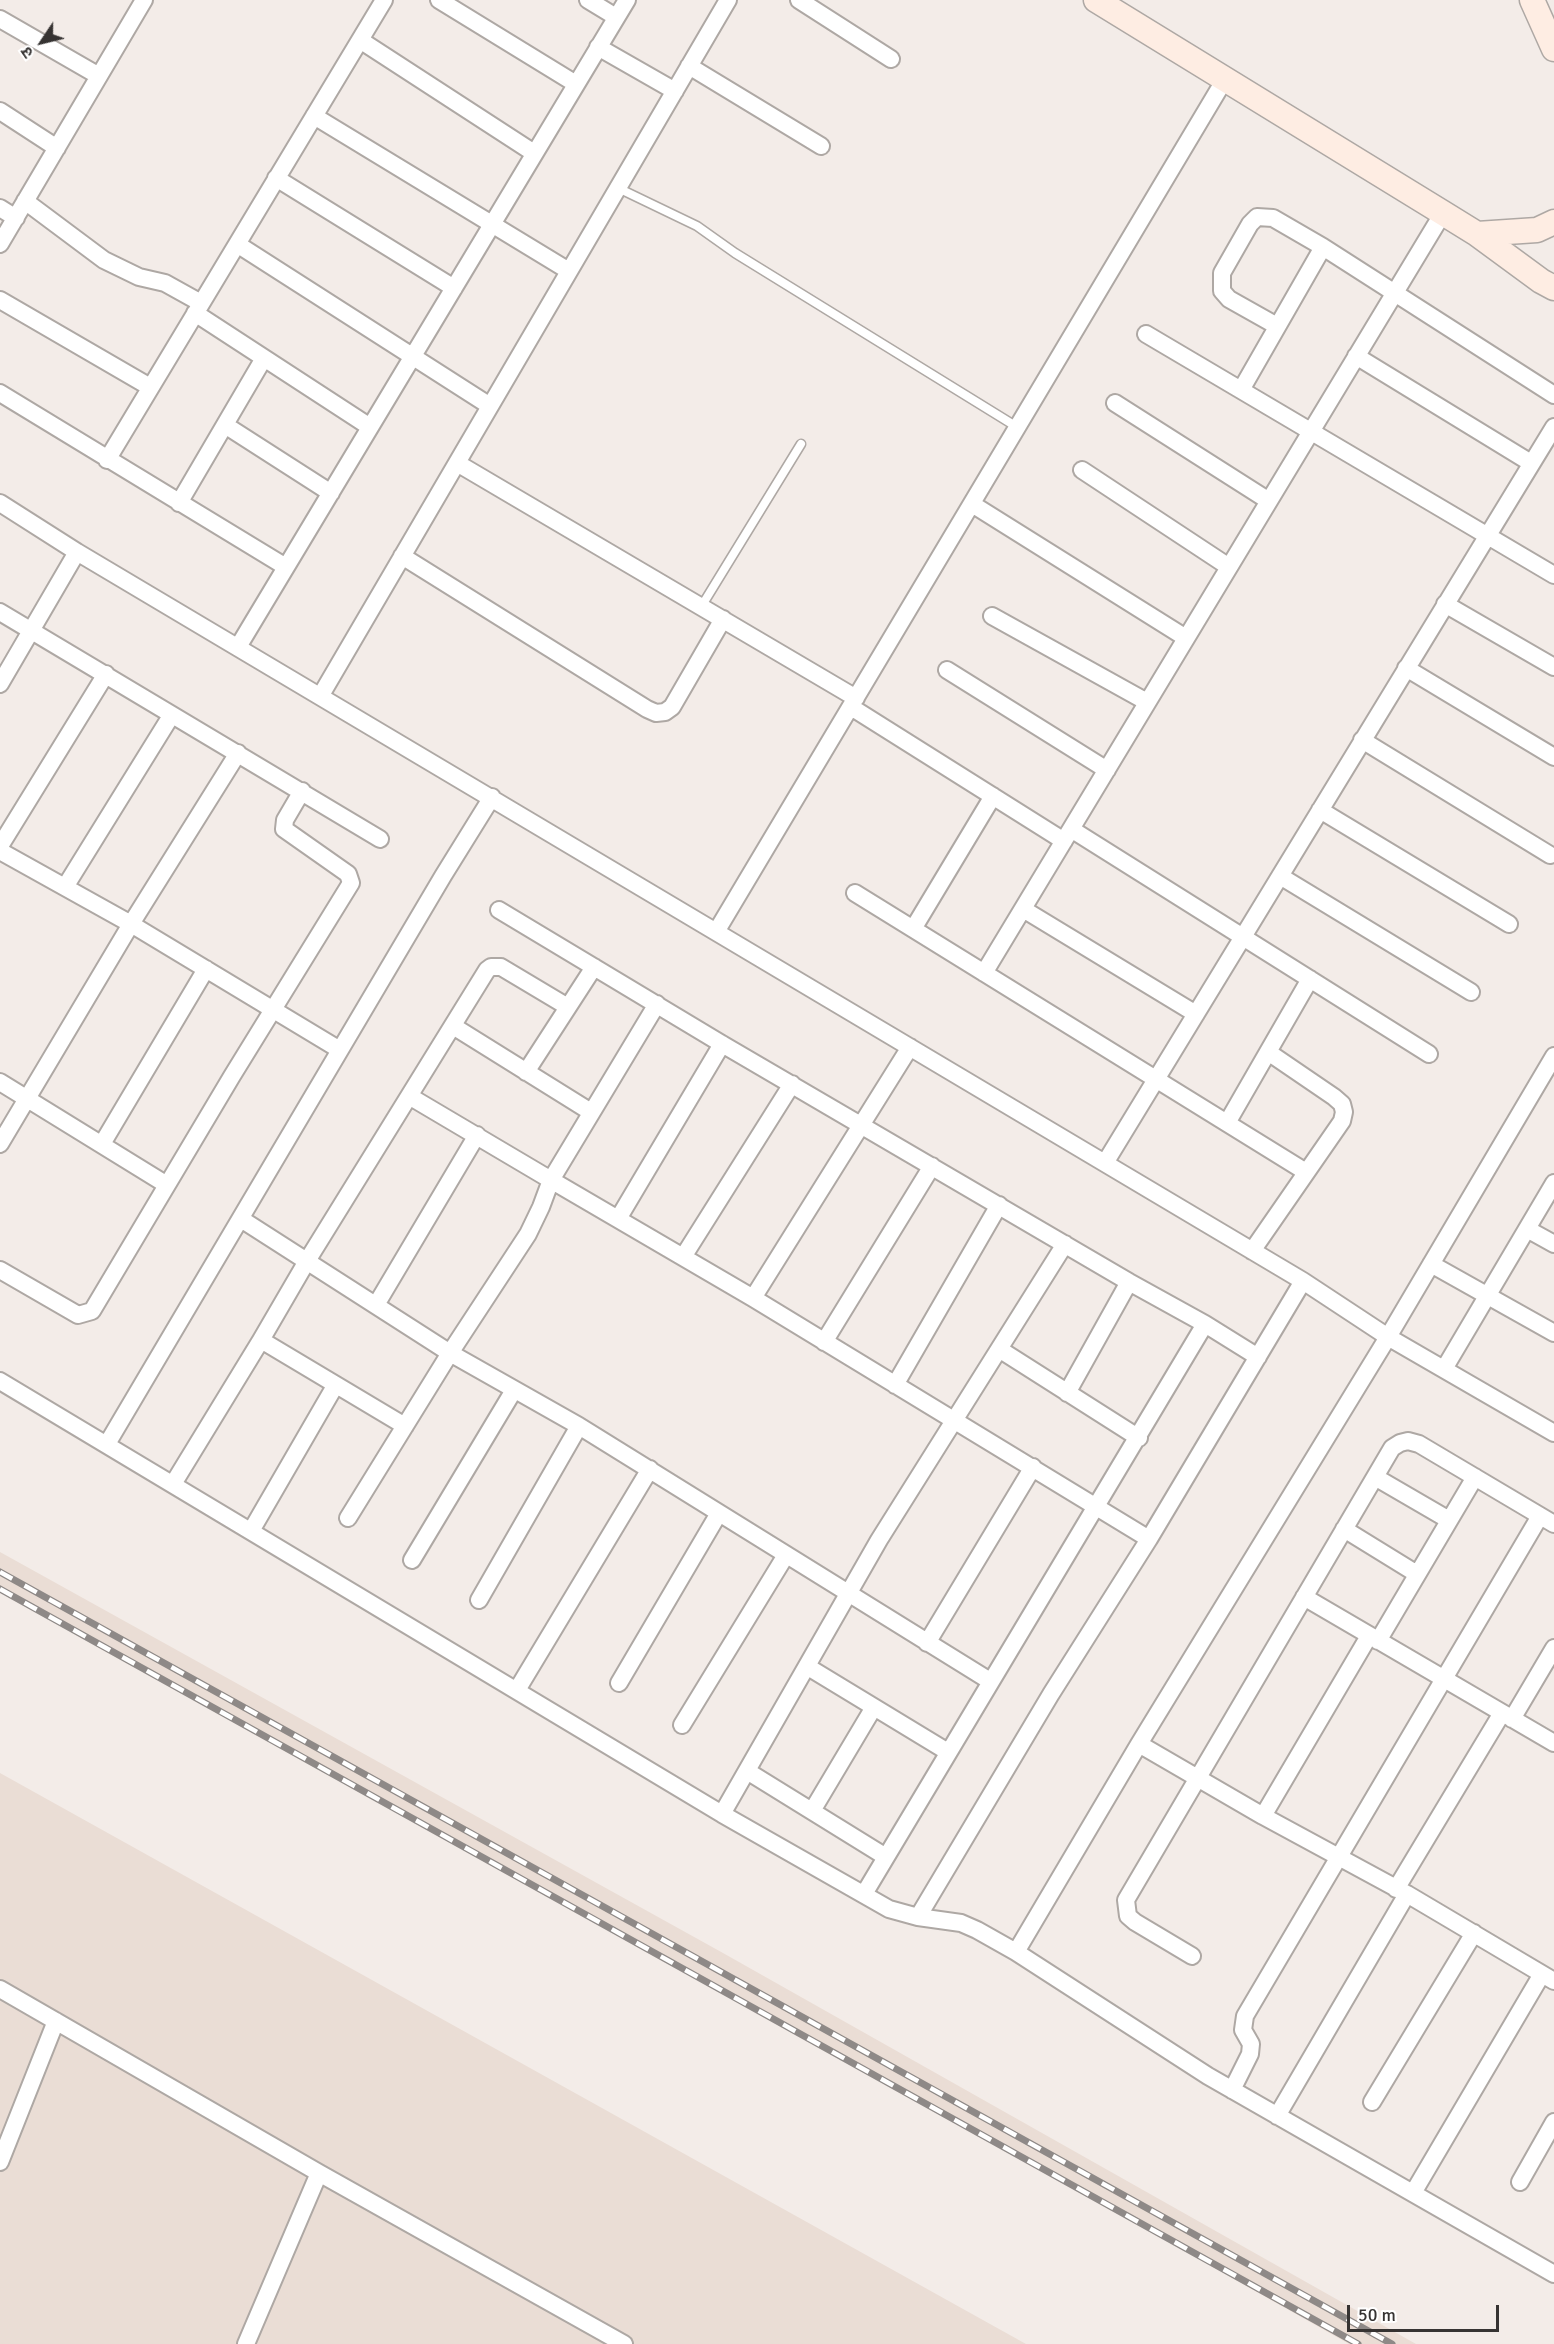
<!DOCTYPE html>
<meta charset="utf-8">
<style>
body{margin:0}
#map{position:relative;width:1554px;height:2344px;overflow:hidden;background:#f3ece8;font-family:Signika,"Noto Sans Devanagari",sans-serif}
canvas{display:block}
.north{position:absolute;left:12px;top:12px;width:60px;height:60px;-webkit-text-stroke:4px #fff;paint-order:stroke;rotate:235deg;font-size:16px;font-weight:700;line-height:24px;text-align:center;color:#363332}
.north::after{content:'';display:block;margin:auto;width:21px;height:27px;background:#363332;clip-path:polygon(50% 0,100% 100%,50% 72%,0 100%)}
.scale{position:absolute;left:1347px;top:2305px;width:152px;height:27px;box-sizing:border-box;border:3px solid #363332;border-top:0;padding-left:8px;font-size:18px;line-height:21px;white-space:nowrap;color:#363332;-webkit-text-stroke:4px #fff;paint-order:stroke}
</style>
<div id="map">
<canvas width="1554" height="2344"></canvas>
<div class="north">उ</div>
<div class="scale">50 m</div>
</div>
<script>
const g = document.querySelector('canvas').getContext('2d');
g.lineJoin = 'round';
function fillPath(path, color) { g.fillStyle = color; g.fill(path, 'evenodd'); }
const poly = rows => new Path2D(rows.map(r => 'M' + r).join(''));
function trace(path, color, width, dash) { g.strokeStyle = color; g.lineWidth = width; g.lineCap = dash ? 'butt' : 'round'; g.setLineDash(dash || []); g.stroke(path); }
fillPath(poly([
 [0,1552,723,1953,1416,2344,1349,2344,801,2034,0,1588],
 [0,1773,1026,2344,0,2344]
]), '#eaddd5');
const lane = poly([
 [618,188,697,226,735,253,1017,427],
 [701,607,801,444]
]);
const street = poly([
 [439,0,576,84],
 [588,0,616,17],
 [799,0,891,59],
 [0,19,99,76],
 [360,40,534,153],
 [598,47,675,91],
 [689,66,821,146],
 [0,111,57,148],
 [314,116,569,271],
 [276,178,454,288],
 [25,201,104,260,139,277,165,283,201,303],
 [0,208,16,218],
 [0,244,144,0],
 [237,244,490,406],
 [0,300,150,387],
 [195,313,370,427],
 [1277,326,1229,299,1222,291,1222,273,1250,224,1257,217,1273,218,1323,247],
 [1146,334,1554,575],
 [1356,356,1531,463],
 [1241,390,1323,247,1554,395],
 [0,393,286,567],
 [1115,403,1269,501],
 [225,425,331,493],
 [107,460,384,0],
 [457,463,856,698],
 [1082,470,1229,567],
 [0,503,77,552,1303,1281,1388,1337,1554,1433],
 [179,503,264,358],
 [972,504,1186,638],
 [402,556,647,709,656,713,665,712,672,707,723,619],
 [1445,604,1554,667],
 [0,612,380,839],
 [992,616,1147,702],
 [238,647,627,0],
 [1406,668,1554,757],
 [947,670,1107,770],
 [0,684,77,552],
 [321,695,728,0],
 [851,707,1064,841],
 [1362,740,1550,855],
 [1320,810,1509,924],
 [1071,829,1429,1054],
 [0,846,106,674],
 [0,851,131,924,340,1050],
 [1280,876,1471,992],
 [65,887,171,716],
 [855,893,1306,1172],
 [1023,909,1196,1014],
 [499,910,722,1044,1129,1282,1205,1324,864,1894],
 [913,929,993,796],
 [716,932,1225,79],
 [984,973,1443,213],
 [453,1026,591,1112],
 [526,1072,594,967],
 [0,1082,167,1185],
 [409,1096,551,1180,657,1004],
 [1227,1123,1310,979],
 [0,1144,131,924,238,753],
 [102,1144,206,969],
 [1105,1163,1554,427],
 [241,1219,450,1353,528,1234,541,1207,551,1180,753,1298,1149,1539],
 [618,1219,722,1044],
 [1527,1229,1554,1244],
 [1252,1251,1342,1121,1344,1112,1342,1104,1334,1097,1268,1052],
 [683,1257,792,1084],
 [1431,1264,1554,1333],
 [0,1270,78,1315,92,1311,232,1076,351,883,348,874,284,829,285,820,302,791],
 [753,1298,910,1047],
 [376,1305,477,1135],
 [1205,1324,1258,1357],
 [261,1340,405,1426],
 [824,1342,932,1166],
 [999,1349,1139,1438],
 [1444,1369,1554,1183],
 [0,1381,722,1814,889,1909,918,1917,961,1923,977,1930,1016,1952,1208,2076,1554,2274],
 [895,1385,999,1205],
 [1067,1393,1129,1282],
 [107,1444,443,876,492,797],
 [1375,1477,1449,1520],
 [173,1484,261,1340,307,1261,487,970,491,967,501,967,568,1007],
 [348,1518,450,1353,579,1426,990,1681],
 [1344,1529,1417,1574],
 [251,1531,335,1386],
 [412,1560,514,1390],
 [1304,1597,1554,1743],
 [479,1600,579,1426],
 [1378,1641,1475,1477],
 [927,1643,1033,1467],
 [808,1667,948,1752],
 [619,1683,719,1513],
 [517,1690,650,1469],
 [1512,1719,1554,1648],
 [682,1725,786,1555],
 [1139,1744,1263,1816,1407,1894,1554,1981],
 [747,1771,886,1857],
 [812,1811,874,1707],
 [722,1814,879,1540,1065,1244],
 [1263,1816,1369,1636],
 [1396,1889,1502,1713],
 [918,1917,1051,1694,1149,1539,1303,1281],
 [1016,1952,1139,1744,1388,1337,1554,1056],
 [1192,1956,1135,1922,1128,1916,1126,1900,1392,1448,1400,1443,1408,1441,1419,1444,1554,1524],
 [0,1989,319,2173,624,2344],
 [1232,2090,1250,2054,1251,2044,1243,2030,1245,2016,1540,1516],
 [1372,2102,1474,1933],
 [1277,2116,1407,1894],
 [0,2162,56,2021],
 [1520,2182,1554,2122],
 [1413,2193,1542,1974],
 [246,2344,319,2173]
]);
const secondary = poly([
 [1096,0,1443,213,1477,234,1541,281,1554,288],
 [1532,0,1554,49],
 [1477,234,1537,230,1554,222]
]);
trace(lane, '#aea8a4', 11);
trace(street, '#aea8a4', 20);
trace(secondary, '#aea8a4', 27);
trace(lane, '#fff', 8);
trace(street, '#fff', 16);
trace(secondary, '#feede3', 24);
const rail = poly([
 [0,1572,1392,2344],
 [0,1589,1358,2344]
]);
trace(rail, '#8e8987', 7);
trace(rail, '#fff', 4.5, [14]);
</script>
